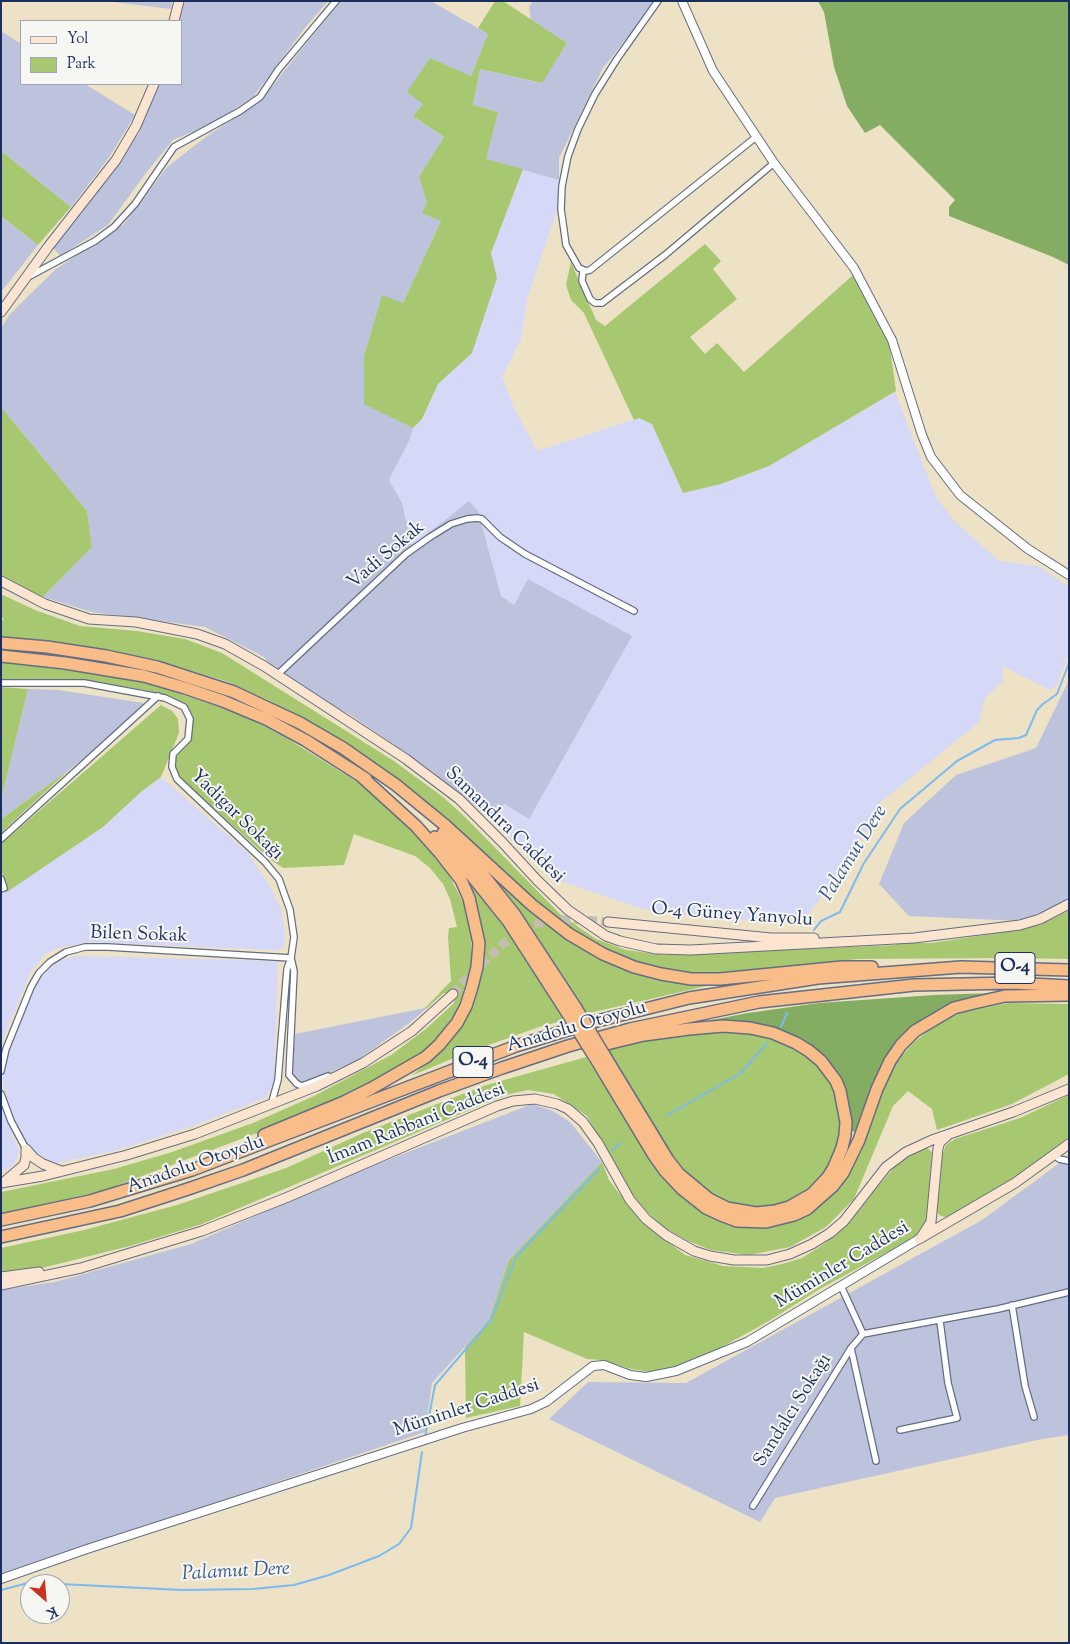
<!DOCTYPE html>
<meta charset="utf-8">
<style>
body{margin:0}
#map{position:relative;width:1070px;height:1644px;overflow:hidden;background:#ede2c5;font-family:"Sorts Mill Goudy",serif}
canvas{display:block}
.frame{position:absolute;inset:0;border:2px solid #1b2f5e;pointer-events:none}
.legend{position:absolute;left:20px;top:20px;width:162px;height:65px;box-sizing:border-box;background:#f6f6f2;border:1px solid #9ea6b7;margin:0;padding:6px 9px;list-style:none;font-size:15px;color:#1b2f5e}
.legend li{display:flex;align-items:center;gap:10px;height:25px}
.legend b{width:25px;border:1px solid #9ea6b7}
.north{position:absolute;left:20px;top:1574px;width:50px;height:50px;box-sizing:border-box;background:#f6f6f2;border:1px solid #9ea6b7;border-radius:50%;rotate:153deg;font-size:14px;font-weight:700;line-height:20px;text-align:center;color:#1b2f5e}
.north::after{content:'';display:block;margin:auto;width:18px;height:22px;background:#c8321e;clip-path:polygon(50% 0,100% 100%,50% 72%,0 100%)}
</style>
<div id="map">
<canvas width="1070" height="1644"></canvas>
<div class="frame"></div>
<ul class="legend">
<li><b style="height:6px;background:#fce5d0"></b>Yol</li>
<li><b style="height:14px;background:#a7c871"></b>Park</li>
</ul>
<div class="north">K</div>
</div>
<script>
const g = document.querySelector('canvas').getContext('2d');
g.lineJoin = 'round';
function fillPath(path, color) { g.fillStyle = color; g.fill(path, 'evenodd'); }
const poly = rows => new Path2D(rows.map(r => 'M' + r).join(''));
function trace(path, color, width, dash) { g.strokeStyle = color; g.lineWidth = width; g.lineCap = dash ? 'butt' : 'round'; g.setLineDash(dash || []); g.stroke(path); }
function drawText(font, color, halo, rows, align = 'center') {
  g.font = font + ' "Sorts Mill Goudy",serif'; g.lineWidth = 4; g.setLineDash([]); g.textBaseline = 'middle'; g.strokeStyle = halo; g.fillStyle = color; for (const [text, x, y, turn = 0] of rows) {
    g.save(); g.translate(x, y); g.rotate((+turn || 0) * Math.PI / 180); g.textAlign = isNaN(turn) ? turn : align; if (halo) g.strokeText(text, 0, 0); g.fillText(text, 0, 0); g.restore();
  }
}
fillPath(poly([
 [523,169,559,180,563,192,527,299,521,339,502,377,514,408,537,451,639,418,652,424,683,493,721,484,769,466,895,392,935,495,953,520,999,561,1038,566,1069,587,1069,652,1057,685,1050,690,1002,666,1003,681,985,698,978,723,876,806,871,825,809,914,780,918,722,921,642,909,561,881,512,841,493,821,504,804,528,818,528,579,514,606,501,596,478,511,412,547,402,503,389,480,410,439,413,428,422,419,438,384,472,353,497,278,491,253],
 [161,777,248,853,269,885,281,908,285,934,284,946,278,950,269,950,89,942,58,948,43,956,31,972,1,1043,1,895,103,827,142,791],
 [75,956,278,961,274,1083,269,1092,265,1098,190,1127,114,1151,52,1164,34,1154,25,1142,7,1102,3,1077,8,1054,32,991,43,974,56,962],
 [1,1105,19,1151,16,1162,7,1170,1,1171]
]), '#d6d8f8');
fillPath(poly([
 [105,1,172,1,171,9],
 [184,1,328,1,304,29,254,96,216,122,173,140,146,173,108,225,60,256,53,247,139,133,158,84,181,84,181,21,178,21],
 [341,1,431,1,488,34,471,76,423,104,413,116,444,137,419,177,427,203,441,221,403,303,382,296,364,356,364,403,413,428,410,439,389,480,402,503,412,546,469,501,478,511,501,596,514,605,528,579,632,636,529,819,504,804,493,821,431,770,349,714,277,675,264,657,205,627,92,612,43,597,92,547,87,511,1,407,1,328,10,314,56,269,124,224,167,167,207,136,261,101,292,61],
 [533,1,657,1,603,68,559,158,559,180,485,159,498,112,473,105,480,69,541,83,567,43,531,20,529,7],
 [1,31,21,44,21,84,85,84,135,115,108,159,71,207,1,151],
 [1,216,38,245,1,292],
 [1069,680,1069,900,1021,921,909,916,879,884,904,823,956,775,1036,748],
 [28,689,59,690,143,703,145,709,69,770,1,819,1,800],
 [425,1008,426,1009,412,1021,358,1060,303,1084,294,1081,292,1070,295,1034],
 [532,1104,553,1111,570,1122,602,1162,509,1260,489,1320,432,1383,425,1432,1,1575,1,1290,55,1282,191,1244,354,1173],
 [1069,1156,1069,1435,1042,1439,775,1498,760,1522,549,1419,588,1382,686,1383,982,1220]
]), '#bec3dd');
fillPath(poly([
 [495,1,503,1,567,43,542,83,480,69,473,105,498,112,486,159,523,169,491,253,497,278,472,353,438,384,422,419,413,428,364,404,364,356,382,295,403,303,441,221,422,213,427,203,419,177,444,137,413,116,423,104,407,92,430,58,471,76,488,34,478,28],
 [1,151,71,207,38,245,1,216],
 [705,244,721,261,713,269,737,299,690,337,705,354,717,343,744,372,853,275,889,341,896,391,769,466,721,484,683,493,652,424,639,418,634,420,584,313,571,300,566,285,571,262,596,320,605,326],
 [1,407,87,511,92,547,43,597,14,585,1,574],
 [1,594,35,610,80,626,137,631,185,639,222,653,394,761,443,797,464,816,560,914,596,939,626,950,664,955,896,945,897,943,931,943,1011,931,1042,924,1069,911,1069,959,1011,958,857,959,726,975,674,973,625,960,590,944,547,910,442,816,380,767,351,746,317,726,268,700,228,682,160,661,78,645,1,637,1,620,4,620,1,616],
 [1,662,120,677,148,684,218,706,254,721,288,739,370,790,431,850,447,871,465,906,471,933,472,963,458,1009,437,1040,413,1060,364,1088,300,1117,102,1191,1,1214,1,1192,114,1169,172,1152,253,1123,314,1096,391,1055,427,1028,454,1003,454,998,451,993,444,993,426,1009,425,1008,451,981,448,937,449,928,457,927,450,899,443,884,430,868,415,856,354,834,344,865,283,868,271,860,179,777,175,765,176,755,191,740,193,720,186,705,167,696,145,690,86,680,1,680],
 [1,687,28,689,1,800],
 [161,705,172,711,178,719,179,733,161,777,142,791,103,827,7,892,1,869,1,844],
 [69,770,1,833,1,819],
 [463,874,491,908,520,950,566,1020,539,1027,461,1055,411,1076,435,1057,455,1034,472,1006,480,982,485,942,478,907],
 [498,880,537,916,571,941,658,977,711,985,585,1014,539,943,540,941,513,902,496,882],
 [1008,1003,1069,1004,1069,1074,1012,1104,937,1130,932,1109,908,1091,893,1106,854,1199,826,1227,790,1247,749,1255,711,1250,688,1241,660,1225,638,1202,620,1174,587,1116,554,1094,528,1090,505,1095,202,1224,130,1246,42,1268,1,1273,1,1248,84,1230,177,1205,286,1168,363,1133,483,1086,586,1057,658,1169,682,1195,706,1214,761,1227,778,1225,815,1210,840,1186,854,1163,890,1070,913,1043,939,1022,964,1012],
 [715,1031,739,1032,776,1038,808,1056,821,1068,831,1082,841,1110,840,1141,829,1168,809,1191,782,1205,750,1208,727,1203,711,1195,682,1170,670,1153,606,1048,657,1038],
 [1069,1095,1069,1137,1013,1180,952,1216,945,1217,939,1215,935,1209,942,1155,946,1145,955,1139,1020,1118],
 [927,1148,932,1152,927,1214,924,1232,818,1290,769,1321,700,1359,670,1369,651,1372,631,1369,602,1360,587,1359,524,1332,520,1406,466,1418,465,1347,489,1320,509,1260,602,1162,609,1180,625,1201,648,1226,685,1255,723,1266,763,1268,782,1264,802,1258,824,1244,851,1221,874,1191,897,1164,919,1150]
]), '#a7c871');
fillPath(poly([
 [818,1,1069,1,1069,265,1053,257,949,216,949,207,955,200,880,125,865,133,847,106,834,67,824,12],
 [996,993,961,1001,943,1008,911,1028,857,1132,850,1131,849,1109,844,1090,786,1033,691,1024,748,1013,819,1003,934,995]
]), '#85ac63');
trace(poly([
 [814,930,821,921,840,912,864,863,900,809,957,761,995,740,1019,738,1026,735,1037,710,1043,704,1057,694,1069,663],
 [781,1027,787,1013],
 [668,1115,741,1073,767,1043],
 [612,1150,621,1143],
 [425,1437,435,1385,491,1320,516,1257,599,1169],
 [60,1584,182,1590,253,1589,294,1585,329,1575,379,1556,399,1544,411,1528,422,1452],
 [1,1590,28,1583,56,1584]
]), '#7cbaf0', 2);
trace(poly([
 [453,994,472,973,503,944,534,924,571,919,608,922]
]), '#c3beb0', 9, [9, 4.5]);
const minor = poly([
 [658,1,617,59,595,94,578,129,568,156,562,186,561,209,566,245,579,268,586,271,590,270,756,137],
 [583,271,582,281,590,299,595,303,602,303,665,255,774,163],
 [28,277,95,241,114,227,135,204,174,147,240,111,260,97,278,70,336,1],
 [277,675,406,554,430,537,451,524,467,519,477,518,482,519,500,537,525,554,634,611],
 [1,683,84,683,165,698,184,707,190,719,188,739,173,754,172,767,177,779,265,862,279,879,290,910,294,937,291,958,287,969,278,1080,271,1105],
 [1,839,158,696],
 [1,879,4,888,1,889],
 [291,958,294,971,289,1075,297,1084,302,1086,328,1076],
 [1,1071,6,1049,31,987,39,973,50,962,66,952,85,947,108,947,291,958],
 [1,1094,11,1121,26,1149],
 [1054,1154,1059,1159,1069,1161],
 [841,1286,863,1334,998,1309,1069,1292],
 [1012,1305,1025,1386,1034,1417],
 [851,1348,876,1461],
 [900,1430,957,1418,948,1383,940,1321],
 [753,1506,851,1348,863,1334]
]);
const tertiary = poly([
 [682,1,713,71,774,163,854,268,892,340,922,435,931,457,960,495,1028,549,1069,575],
 [1,1579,87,1549,462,1428,531,1409,546,1402,593,1366,604,1365,630,1375,646,1377,676,1371,747,1342,919,1239]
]);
const secondary = poly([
 [174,21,179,1],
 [1,312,48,247,116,160,136,126,154,84],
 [1,581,45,604,89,619,136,622,197,634,225,644,264,666,406,759,459,799,502,842,537,880,568,910,606,936,620,941,656,949,691,950,914,938,1020,925,1040,919,1069,904],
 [608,922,771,938,814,938],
 [26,1149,34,1158,43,1164,61,1171],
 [4,1182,24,1165,26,1158,26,1149],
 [1,1183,43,1176,127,1155,195,1134,317,1086,363,1063,412,1031,453,994],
 [922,1236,931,1222,938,1148,940,1142,947,1136],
 [919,1239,1015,1183,1069,1144],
 [1,1277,39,1272],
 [1,1285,81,1268,202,1231,288,1197,497,1106,513,1101,535,1099,557,1104,568,1109,583,1122,598,1143,630,1200,646,1219,666,1235,694,1251,710,1256,734,1260,767,1260,790,1254,812,1244,830,1233,844,1221,886,1167,906,1152,932,1140,1013,1112,1069,1089]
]);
const motorway = poly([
 [1,643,47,647,106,656,157,667,234,692,300,723,343,748,396,785,446,826,532,905,569,934,603,954,634,967,661,974,691,979,720,979,842,967,872,967],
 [1,656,65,663,144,676,185,688,223,701,266,719,305,740,366,779],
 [443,833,480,871,515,915,576,1008],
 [435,837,468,871,508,921,566,1011],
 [590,1048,644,1035,689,1029,723,1026,750,1028,773,1033,796,1043,809,1051,821,1061,836,1081,840,1091,846,1122,845,1135,842,1148,834,1167,828,1177,812,1194,789,1207,775,1211,756,1213,727,1208,709,1199,679,1174,668,1160,603,1053],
 [594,1056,653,1154,665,1171,682,1189,706,1208,721,1215,737,1221,766,1222,794,1215,807,1209,833,1186,843,1173,859,1140,877,1089,890,1061,901,1045,915,1031,954,1008,974,1003,1005,996,1069,995],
 [264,1135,344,1102,372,1088,426,1057,439,1045,457,1023,466,1006,472,987,477,967,479,943,469,898,461,880,440,853,416,826,361,776],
 [1,1220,90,1201,192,1170,516,1046,597,1021,689,998,818,978,961,967,1069,970],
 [1,1237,120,1211,185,1190,243,1170,439,1091,502,1068,568,1046,630,1029,759,1002,914,985,1012,983,1069,986]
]);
trace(minor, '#646e82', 8);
trace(tertiary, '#646e82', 10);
trace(secondary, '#646e82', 11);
trace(motorway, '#646e82', 14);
trace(minor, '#fff', 5.5);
trace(tertiary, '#fff', 8);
trace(secondary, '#fce5d0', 9);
trace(motorway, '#f8bd89', 11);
const motorwayBridge = poly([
 [576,1008,603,1053],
 [566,1011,594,1056]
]);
trace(motorwayBridge, '#646e82', 14, []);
trace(motorwayBridge, '#f8bd89', 11);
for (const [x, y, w] of [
 [1015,968,40],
 [473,1062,40]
]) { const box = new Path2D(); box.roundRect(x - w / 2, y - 15.5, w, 31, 4); g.fillStyle = '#f6f6f2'; g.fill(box); trace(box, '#1b2f5e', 1); }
drawText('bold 18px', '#1b2f5e', null, [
 ["O-4",1015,968],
 ["O-4",473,1062]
]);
drawText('19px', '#1b2f5e', '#f6f6f2', [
 ["Vadi Sokak",387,556,-40],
 ["Yadigar Sokağı",236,816,44],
 ["Samandıra Caddesi",504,826,44],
 ["O-4 Güney Yanyolu",732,916,4],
 ["Bilen Sokak",139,936,2],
 ["Anadolu Otoyolu",577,1028,-16],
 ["İmam Rabbani Caddesi",417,1125,-22],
 ["Anadolu Otoyolu",196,1166,-19],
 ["Müminler Caddesi",843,1266,-31],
 ["Müminler Caddesi",467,1409,-18],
 ["Sandalcı Sokağı",794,1411,-58]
]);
drawText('italic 20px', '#38598a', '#f6f6f2', [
 ["Palamut Dere",855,854,-58],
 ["Palamut Dere",236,1573,-3]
]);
</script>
